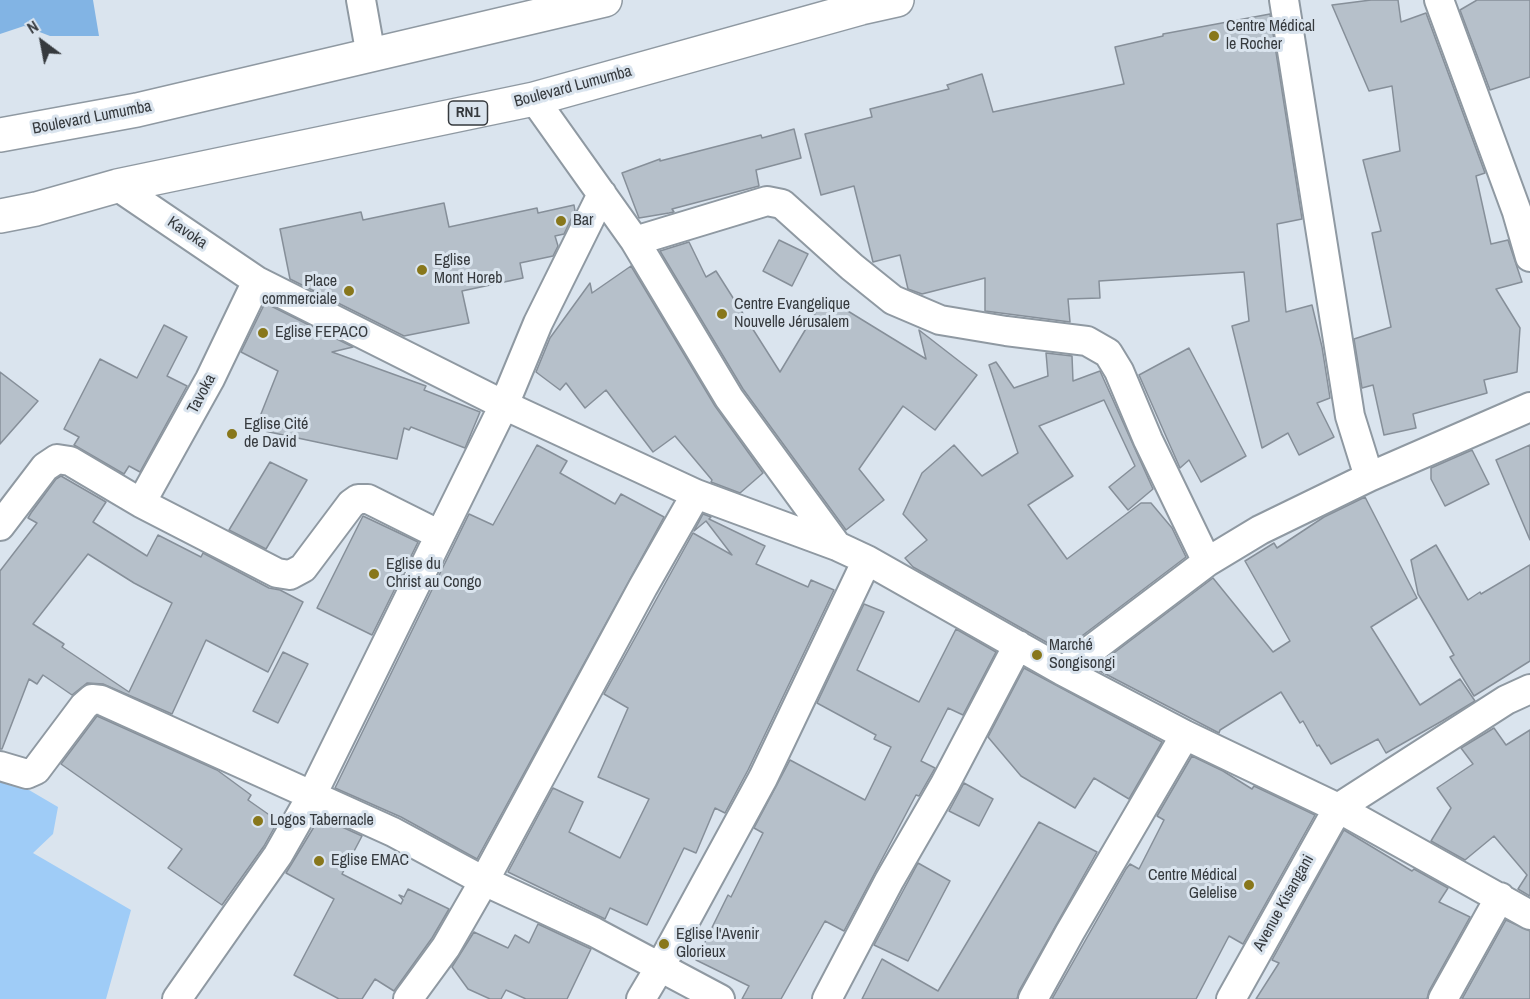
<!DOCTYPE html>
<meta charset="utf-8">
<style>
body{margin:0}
#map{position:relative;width:1530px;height:999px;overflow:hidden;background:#dae4ee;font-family:"Archivo Narrow",sans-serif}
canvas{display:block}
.north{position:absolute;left:12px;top:12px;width:60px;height:60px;-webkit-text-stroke:4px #dae4ee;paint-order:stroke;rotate:328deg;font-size:16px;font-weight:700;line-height:24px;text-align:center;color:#363a3e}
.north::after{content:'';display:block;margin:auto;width:21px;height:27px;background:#363a3e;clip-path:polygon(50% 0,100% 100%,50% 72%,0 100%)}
</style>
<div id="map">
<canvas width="1530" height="999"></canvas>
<div class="north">N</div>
</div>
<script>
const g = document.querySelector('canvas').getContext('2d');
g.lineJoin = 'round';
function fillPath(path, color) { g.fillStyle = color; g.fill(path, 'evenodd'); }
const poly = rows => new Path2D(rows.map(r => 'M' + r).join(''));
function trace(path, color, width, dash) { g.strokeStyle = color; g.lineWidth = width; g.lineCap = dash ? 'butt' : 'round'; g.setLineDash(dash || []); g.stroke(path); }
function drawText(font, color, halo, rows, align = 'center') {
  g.font = font + ' "Archivo Narrow",sans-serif'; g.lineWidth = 6; g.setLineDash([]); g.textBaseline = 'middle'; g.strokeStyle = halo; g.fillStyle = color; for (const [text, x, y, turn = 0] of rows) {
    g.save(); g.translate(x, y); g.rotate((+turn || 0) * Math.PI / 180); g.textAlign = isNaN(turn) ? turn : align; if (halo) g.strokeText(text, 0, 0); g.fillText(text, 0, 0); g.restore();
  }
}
fillPath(poly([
 [0,773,58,807,53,834,33,853,131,910,106,999,0,999]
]), '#9fccf7');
fillPath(poly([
 [0,0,93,0,99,36,50,36,24,26,0,34]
]), '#82b4e4');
const building = poly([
 [1371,0,1398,0,1401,22,1426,13,1485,173,1476,176,1491,244,1508,240,1522,282,1496,289,1520,328,1517,372,1484,380,1487,393,1413,414,1416,428,1384,435,1373,385,1362,388,1354,339,1391,327,1372,233,1381,231,1363,160,1400,151,1392,86,1369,91,1332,5,1371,0],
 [1477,0,1530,0,1530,77,1490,90,1460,10,1477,0],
 [1270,14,1302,219,1277,224,1286,312,1312,305,1322,347,1330,398,1317,403,1334,437,1299,455,1288,433,1262,448,1232,326,1249,321,1244,272,1099,281,1100,298,1068,299,1070,322,985,311,985,278,922,294,908,289,900,255,873,262,854,186,821,195,805,134,872,117,870,109,949,89,947,85,982,74,993,112,1124,84,1115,47,1163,36,1163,34,1270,14],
 [794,129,801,158,756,170,759,186,672,209,674,212,669,213,639,218,622,173,660,159,660,161,761,135,762,138,794,129],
 [444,203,449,227,537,208,538,213,574,205,575,211,564,234,555,236,558,246,553,256,520,263,523,278,462,291,469,323,404,336,290,279,280,229,361,212,363,220,444,203],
 [779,240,808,254,792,286,763,271,779,240],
 [689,242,706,277,716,271,780,372,825,297,926,359,919,330,977,375,935,430,903,406,859,469,884,500,846,530,743,389,660,251,689,242],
 [631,266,715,406,763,473,740,493,711,482,712,480,675,436,653,452,606,390,585,408,566,383,560,390,536,372,550,338,590,283,592,293,631,266],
 [265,303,353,347,332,352,426,386,424,390,480,412,465,448,411,427,409,430,404,428,397,459,255,429,278,371,241,352,265,303],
 [164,325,187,337,167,376,187,386,140,472,129,466,124,474,74,445,79,437,64,429,100,359,137,378,164,325],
 [1189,348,1246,456,1201,482,1189,460,1180,468,1139,375,1189,348],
 [1046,353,1072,356,1073,381,1100,371,1153,489,1128,510,1109,487,1135,466,1104,400,1039,426,1073,476,1028,505,1067,559,1141,503,1151,503,1172,528,1186,557,1062,651,913,567,905,558,927,540,903,514,922,473,954,445,982,476,1018,453,989,365,996,362,1014,388,1048,376,1046,353],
 [0,372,38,401,0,444,0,372],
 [537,445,567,461,560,473,615,504,621,494,664,517,477,859,401,817,335,788,469,514,493,525,537,445],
 [1530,445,1530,540,1496,460,1530,445],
 [1472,450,1489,484,1445,506,1431,479,1431,468,1472,450],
 [270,462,307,480,266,549,229,530,270,462],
 [61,476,106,502,93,522,147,556,158,535,201,557,203,553,269,588,280,590,303,602,268,672,206,640,172,714,103,684,87,683,72,695,43,675,37,684,29,679,2,749,0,749,0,571,37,523,28,518,31,513,56,479,61,476],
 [88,554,134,583,172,603,129,692,62,647,64,644,33,624,88,554],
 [1365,497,1417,598,1371,627,1420,705,1460,679,1475,701,1442,721,1386,753,1378,739,1331,764,1319,745,1317,746,1303,721,1300,723,1281,692,1220,730,1219,733,1094,668,1213,578,1273,652,1290,641,1245,561,1274,543,1277,548,1324,517,1365,497],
 [703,514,711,517,709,519,765,546,756,564,808,587,811,580,834,590,748,770,725,813,715,808,696,853,684,848,647,925,610,908,605,919,508,872,553,788,583,802,569,832,620,858,649,799,598,777,628,708,604,694,693,533,732,555,706,521,694,531,703,514],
 [363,516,418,542,372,635,317,608,363,516],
 [1436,545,1468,600,1480,592,1481,594,1530,565,1530,661,1474,696,1450,657,1454,655,1418,594,1411,560,1436,545],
 [864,604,884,612,857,670,919,702,956,629,996,652,963,715,948,708,921,761,935,768,919,796,916,795,844,931,825,921,781,999,742,999,749,986,696,960,728,895,731,897,763,833,754,828,790,760,865,800,891,747,874,739,876,735,817,703,864,604],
 [283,652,308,664,278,723,253,711,283,652],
 [1024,668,1162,742,1129,799,1094,778,1075,808,1021,776,988,737,1024,668],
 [97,716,217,770,251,795,248,800,278,821,264,846,222,905,168,868,182,849,61,764,97,716],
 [1494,728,1506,745,1530,730,1530,896,1518,889,1527,875,1494,836,1465,860,1431,841,1451,808,1437,788,1473,764,1461,748,1494,728],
 [1192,756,1223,771,1252,789,1254,786,1315,815,1243,944,1229,936,1196,999,1052,999,1126,869,1130,864,1139,869,1164,820,1157,816,1192,756],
 [964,783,993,799,979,826,949,811,964,783],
 [320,817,362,836,342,874,401,904,403,900,399,895,404,897,408,889,449,909,432,938,394,991,375,979,362,999,339,999,294,975,334,899,286,873,320,817],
 [1039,822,1097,852,1019,991,1017,999,862,999,882,959,938,991,1039,822],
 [1344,830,1412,871,1414,869,1448,888,1439,902,1470,917,1429,991,1427,999,1256,999,1279,963,1272,960,1344,830],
 [918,863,950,881,908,961,874,945,918,863],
 [1506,920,1530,931,1530,999,1462,999,1506,920],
 [538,924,591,949,567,999,526,999,506,990,501,999,490,999,468,989,452,967,474,932,508,948,515,935,529,943,538,924]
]);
fillPath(building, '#b6c0ca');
trace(building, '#868f99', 1.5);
const street = poly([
 [361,0,371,56],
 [1284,0,1350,416,1369,477],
 [1439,0,1517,212,1530,257],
 [534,99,635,241,729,398,837,546],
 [117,186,257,281,504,405,696,494,837,546,867,560,1063,671,1185,735,1338,808,1530,915],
 [635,241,767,201,782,204,852,267,893,300,940,320,1006,331,1087,341,1108,353,1119,371,1148,440,1207,562],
 [141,503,210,379,257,281],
 [0,526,45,467,57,459,70,461,141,503,277,573,290,575,303,568,351,504,358,499,368,499,440,535],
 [1063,671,1207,562,1260,530,1369,477,1530,407],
 [0,766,27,774,36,770,84,706,92,699,101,700,393,832,484,881,594,932,720,999],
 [177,999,278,855,311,797,504,405,538,323,602,194],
 [408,999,446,947,484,881,643,587,696,494],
 [641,999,660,967,763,778,867,560],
 [827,999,889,881,945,784,1018,645],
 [1033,999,1070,932,1185,735],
 [1231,999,1338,808,1506,700,1530,689],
 [1443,999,1500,897]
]);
const highway = poly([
 [0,135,137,110,605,0],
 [0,216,36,209,117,186,534,99,861,8,897,0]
]);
trace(street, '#8f99a2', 32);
trace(highway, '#8f99a2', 36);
trace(street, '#fff', 28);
trace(highway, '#fff', 33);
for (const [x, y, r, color] of [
 [1214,36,6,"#88771b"],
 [561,221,6,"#88771b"],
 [422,270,6,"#88771b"],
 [349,291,6,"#88771b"],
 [722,314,6,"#88771b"],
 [263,333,6,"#88771b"],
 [232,434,6,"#88771b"],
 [374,574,6,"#88771b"],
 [1037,655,6,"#88771b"],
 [258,821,6,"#88771b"],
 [319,861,6,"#88771b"],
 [1249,885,6,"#88771b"],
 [664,944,6,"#88771b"]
]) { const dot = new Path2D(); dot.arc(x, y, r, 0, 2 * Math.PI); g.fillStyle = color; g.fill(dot); trace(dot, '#dae4ee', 2); }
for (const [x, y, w] of [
 [468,113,39]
]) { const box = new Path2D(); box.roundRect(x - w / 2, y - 12, w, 24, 4.5); g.fillStyle = '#dae4ee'; g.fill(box); trace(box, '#363a3e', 1.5); }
drawText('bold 15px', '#363a3e', null, [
 ["RN1",468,113]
]);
drawText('16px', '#363a3e', '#dae4ee', [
 ["Centre Médical",1226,27],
 ["le Rocher",1226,45],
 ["Bar",573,221],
 ["Eglise",434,261],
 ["Mont Horeb",434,279],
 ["Place",337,282,"right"],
 ["commerciale",337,300,"right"],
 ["Centre Evangelique",734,305],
 ["Nouvelle Jérusalem",734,323],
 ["Eglise FEPACO",275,333],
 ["Eglise Cité",244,425],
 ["de David",244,443],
 ["Eglise du",386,565],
 ["Christ au Congo",386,583],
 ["Marché",1049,646],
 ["Songisongi",1049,664],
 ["Logos Tabernacle",270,821],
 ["Eglise EMAC",331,861],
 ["Centre Médical",1237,876,"right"],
 ["Gelelise",1237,894,"right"],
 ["Eglise l'Avenir",676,935],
 ["Glorieux",676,953]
], 'left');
drawText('16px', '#363a3e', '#dae4ee', [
 ["Boulevard Lumumba",573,87,-15],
 ["Boulevard Lumumba",92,118,-11],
 ["Kavoka",187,233,34],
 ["Tavoka",202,394,-62],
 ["Avenue Kisangani",1284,903,-61]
]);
</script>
